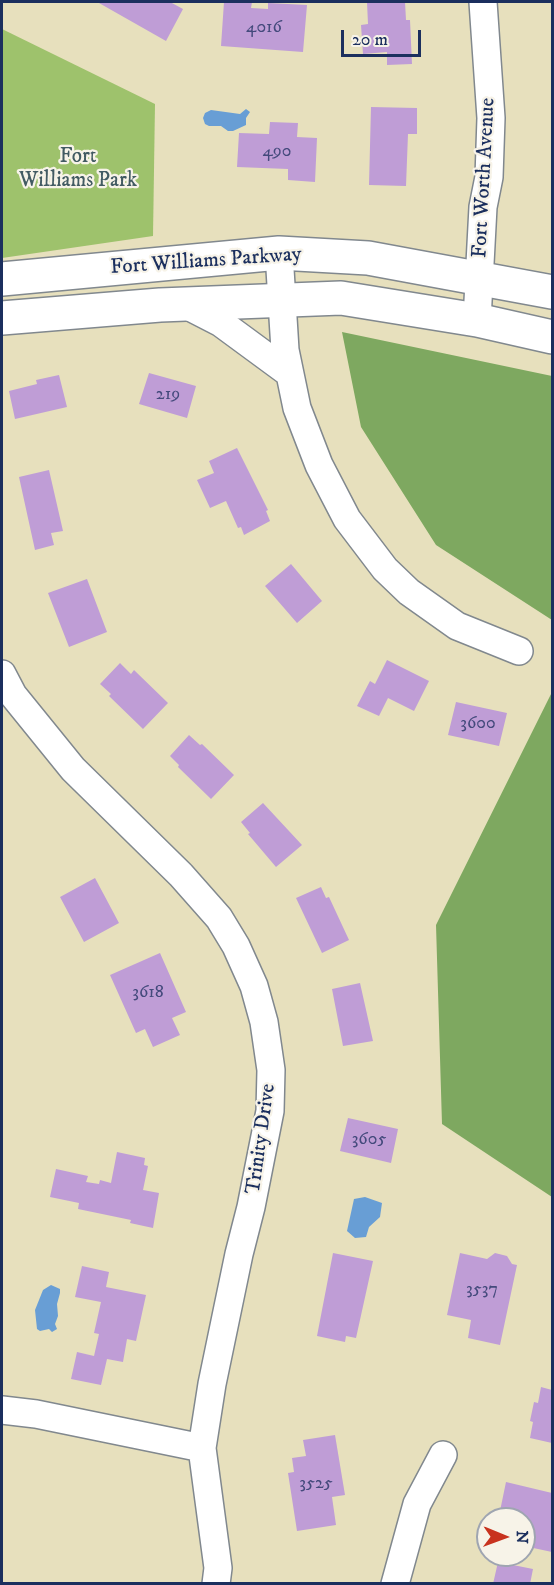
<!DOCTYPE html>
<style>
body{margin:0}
#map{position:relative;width:554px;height:1585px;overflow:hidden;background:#e7e0bd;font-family:"IM FELL DW Pica",serif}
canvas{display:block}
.frame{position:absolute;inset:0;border:3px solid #1b2f5e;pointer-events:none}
.north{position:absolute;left:476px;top:1507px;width:60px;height:60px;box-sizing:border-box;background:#f7f3e8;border:2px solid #9fa5b1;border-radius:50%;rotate:91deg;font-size:16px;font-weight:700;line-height:24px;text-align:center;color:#1b2f5e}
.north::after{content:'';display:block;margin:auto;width:21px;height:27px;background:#c8321e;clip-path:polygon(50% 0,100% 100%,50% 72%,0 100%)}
.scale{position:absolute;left:341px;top:30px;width:80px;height:27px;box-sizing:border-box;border:3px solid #1b2f5e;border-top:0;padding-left:8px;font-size:18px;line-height:21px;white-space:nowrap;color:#1b2f5e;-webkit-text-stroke:4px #f7f3e8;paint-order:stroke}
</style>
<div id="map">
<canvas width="554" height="1585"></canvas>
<div class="frame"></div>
<div class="north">N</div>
<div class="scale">20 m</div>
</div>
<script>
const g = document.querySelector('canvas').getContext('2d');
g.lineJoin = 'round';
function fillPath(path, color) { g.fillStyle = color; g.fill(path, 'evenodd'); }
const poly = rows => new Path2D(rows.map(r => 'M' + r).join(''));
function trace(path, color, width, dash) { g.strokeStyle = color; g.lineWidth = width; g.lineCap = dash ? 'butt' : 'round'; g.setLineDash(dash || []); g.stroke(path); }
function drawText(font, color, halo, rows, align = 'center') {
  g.font = font + ' "IM FELL DW Pica",serif'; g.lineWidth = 4.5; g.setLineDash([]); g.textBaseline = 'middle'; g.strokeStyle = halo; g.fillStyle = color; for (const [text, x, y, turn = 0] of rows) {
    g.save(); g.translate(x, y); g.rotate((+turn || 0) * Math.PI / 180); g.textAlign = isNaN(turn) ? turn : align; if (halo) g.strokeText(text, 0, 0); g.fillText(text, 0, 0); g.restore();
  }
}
fillPath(poly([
 [2,29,155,104,153,236,2,258]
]), '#9ec26c');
fillPath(poly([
 [342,332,552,376,552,620,436,545,361,427],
 [552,668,552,1197,442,1124,436,925,552,692]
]), '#7ea860');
fillPath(poly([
 [246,109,250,112,246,118,246,125,233,131,228,131,221,126,209,126,205,124,203,118,205,113,211,110,240,114],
 [365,1197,382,1203,380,1217,369,1227,366,1237,355,1238,347,1231,354,1199],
 [51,1285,60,1289,60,1293,57,1304,58,1316,55,1324,57,1329,52,1332,49,1329,40,1331,37,1329,35,1310,43,1290]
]), '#689ed5');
fillPath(poly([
 [100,2,170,2,183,9,166,41,99,3],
 [224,2,252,2,251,8,268,9,268,3,307,5,303,52,221,46],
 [367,2,405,2,406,20,410,20,412,64,387,65,387,52,363,54,361,25,368,24],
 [371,107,417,108,417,134,408,134,406,186,369,185],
 [270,122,298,123,297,137,317,138,315,182,288,180,288,169,237,167,239,133,269,134],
 [149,373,196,386,187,418,139,404],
 [59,375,67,407,15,419,9,391,37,384,36,380],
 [237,448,268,510,266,511,270,521,244,535,241,527,238,528,226,501,210,508,197,480,214,473,209,461],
 [49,470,63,531,51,533,54,545,35,550,19,477],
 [291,564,322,601,297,623,265,586],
 [87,579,107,632,69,647,48,593],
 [387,660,429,681,414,711,388,698,379,716,357,706,370,681,375,684],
 [120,663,131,674,134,670,168,703,143,729,109,696,111,694,100,684],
 [456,702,507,713,499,746,448,735],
 [189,735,200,745,202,744,234,775,211,799,178,767,179,765,170,756],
 [263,803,302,845,276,867,248,834,250,833,241,822],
 [95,878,119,923,84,942,60,897],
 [321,887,326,898,329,897,349,940,322,953,296,898],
 [160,953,186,1012,172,1018,180,1035,153,1047,145,1029,136,1033,110,975],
 [360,983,373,1041,343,1046,332,989],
 [348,1118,398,1129,391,1163,340,1151],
 [117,1152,145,1158,144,1165,148,1166,143,1190,159,1193,153,1228,130,1223,131,1220,78,1209,79,1203,50,1197,56,1169,88,1176,86,1182,99,1184,100,1180,111,1183],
 [333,1253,373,1261,356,1338,346,1336,345,1342,317,1336],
 [460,1253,487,1259,495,1253,507,1256,512,1264,517,1265,500,1345,468,1338,471,1320,447,1315],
 [82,1266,109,1272,106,1287,146,1295,136,1341,127,1339,123,1362,107,1359,101,1385,71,1379,77,1352,94,1356,99,1334,94,1333,101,1302,75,1297],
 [541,1387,552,1390,552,1443,530,1438,533,1422,530,1421,534,1402,538,1403],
 [335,1435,345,1495,332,1497,336,1525,297,1531,288,1473,294,1472,292,1458,306,1456,303,1440],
 [506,1482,552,1493,552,1552,524,1546,524,1519,514,1519,515,1515,500,1511],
 [498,1562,533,1569,530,1584,493,1584]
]), '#bf9dd6');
const street = poly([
 [279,253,285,350,297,408,319,465,347,519,385,569,409,592,457,626,519,651],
 [184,304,221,323,289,373],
 [477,320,483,207,489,177,491,118,483,2],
 [2,674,13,695,73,769,181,875,219,918,236,946,254,986,264,1022,271,1070,270,1111,251,1207,239,1254,212,1384,202,1448,218,1568,216,1584],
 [2,1410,36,1414,202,1448],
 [395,1584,417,1504,443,1455]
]);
const secondary = poly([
 [2,279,279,253,368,258,552,292],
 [2,318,160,305,341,298,477,320,552,337]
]);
trace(street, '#81888e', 30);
trace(secondary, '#81888e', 36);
trace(street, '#fff', 27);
trace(secondary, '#fff', 33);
drawText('18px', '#444a7c', null, [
 ["4016",264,28],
 ["490",277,152],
 ["219",168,395],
 ["3600",478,724],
 ["3618",148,993],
 ["3605",369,1140],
 ["3537",482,1290],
 ["3525",316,1484]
]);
drawText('21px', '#425b62', '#f7f3e8', [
 ["Fort",78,158],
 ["Williams Park",78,182]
]);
drawText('21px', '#1b2f5e', '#f7f3e8', [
 ["Fort Worth Avenue",485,178,-87],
 ["Fort Williams Parkway",206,262,-4],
 ["Trinity Drive",262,1139,-82]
]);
</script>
